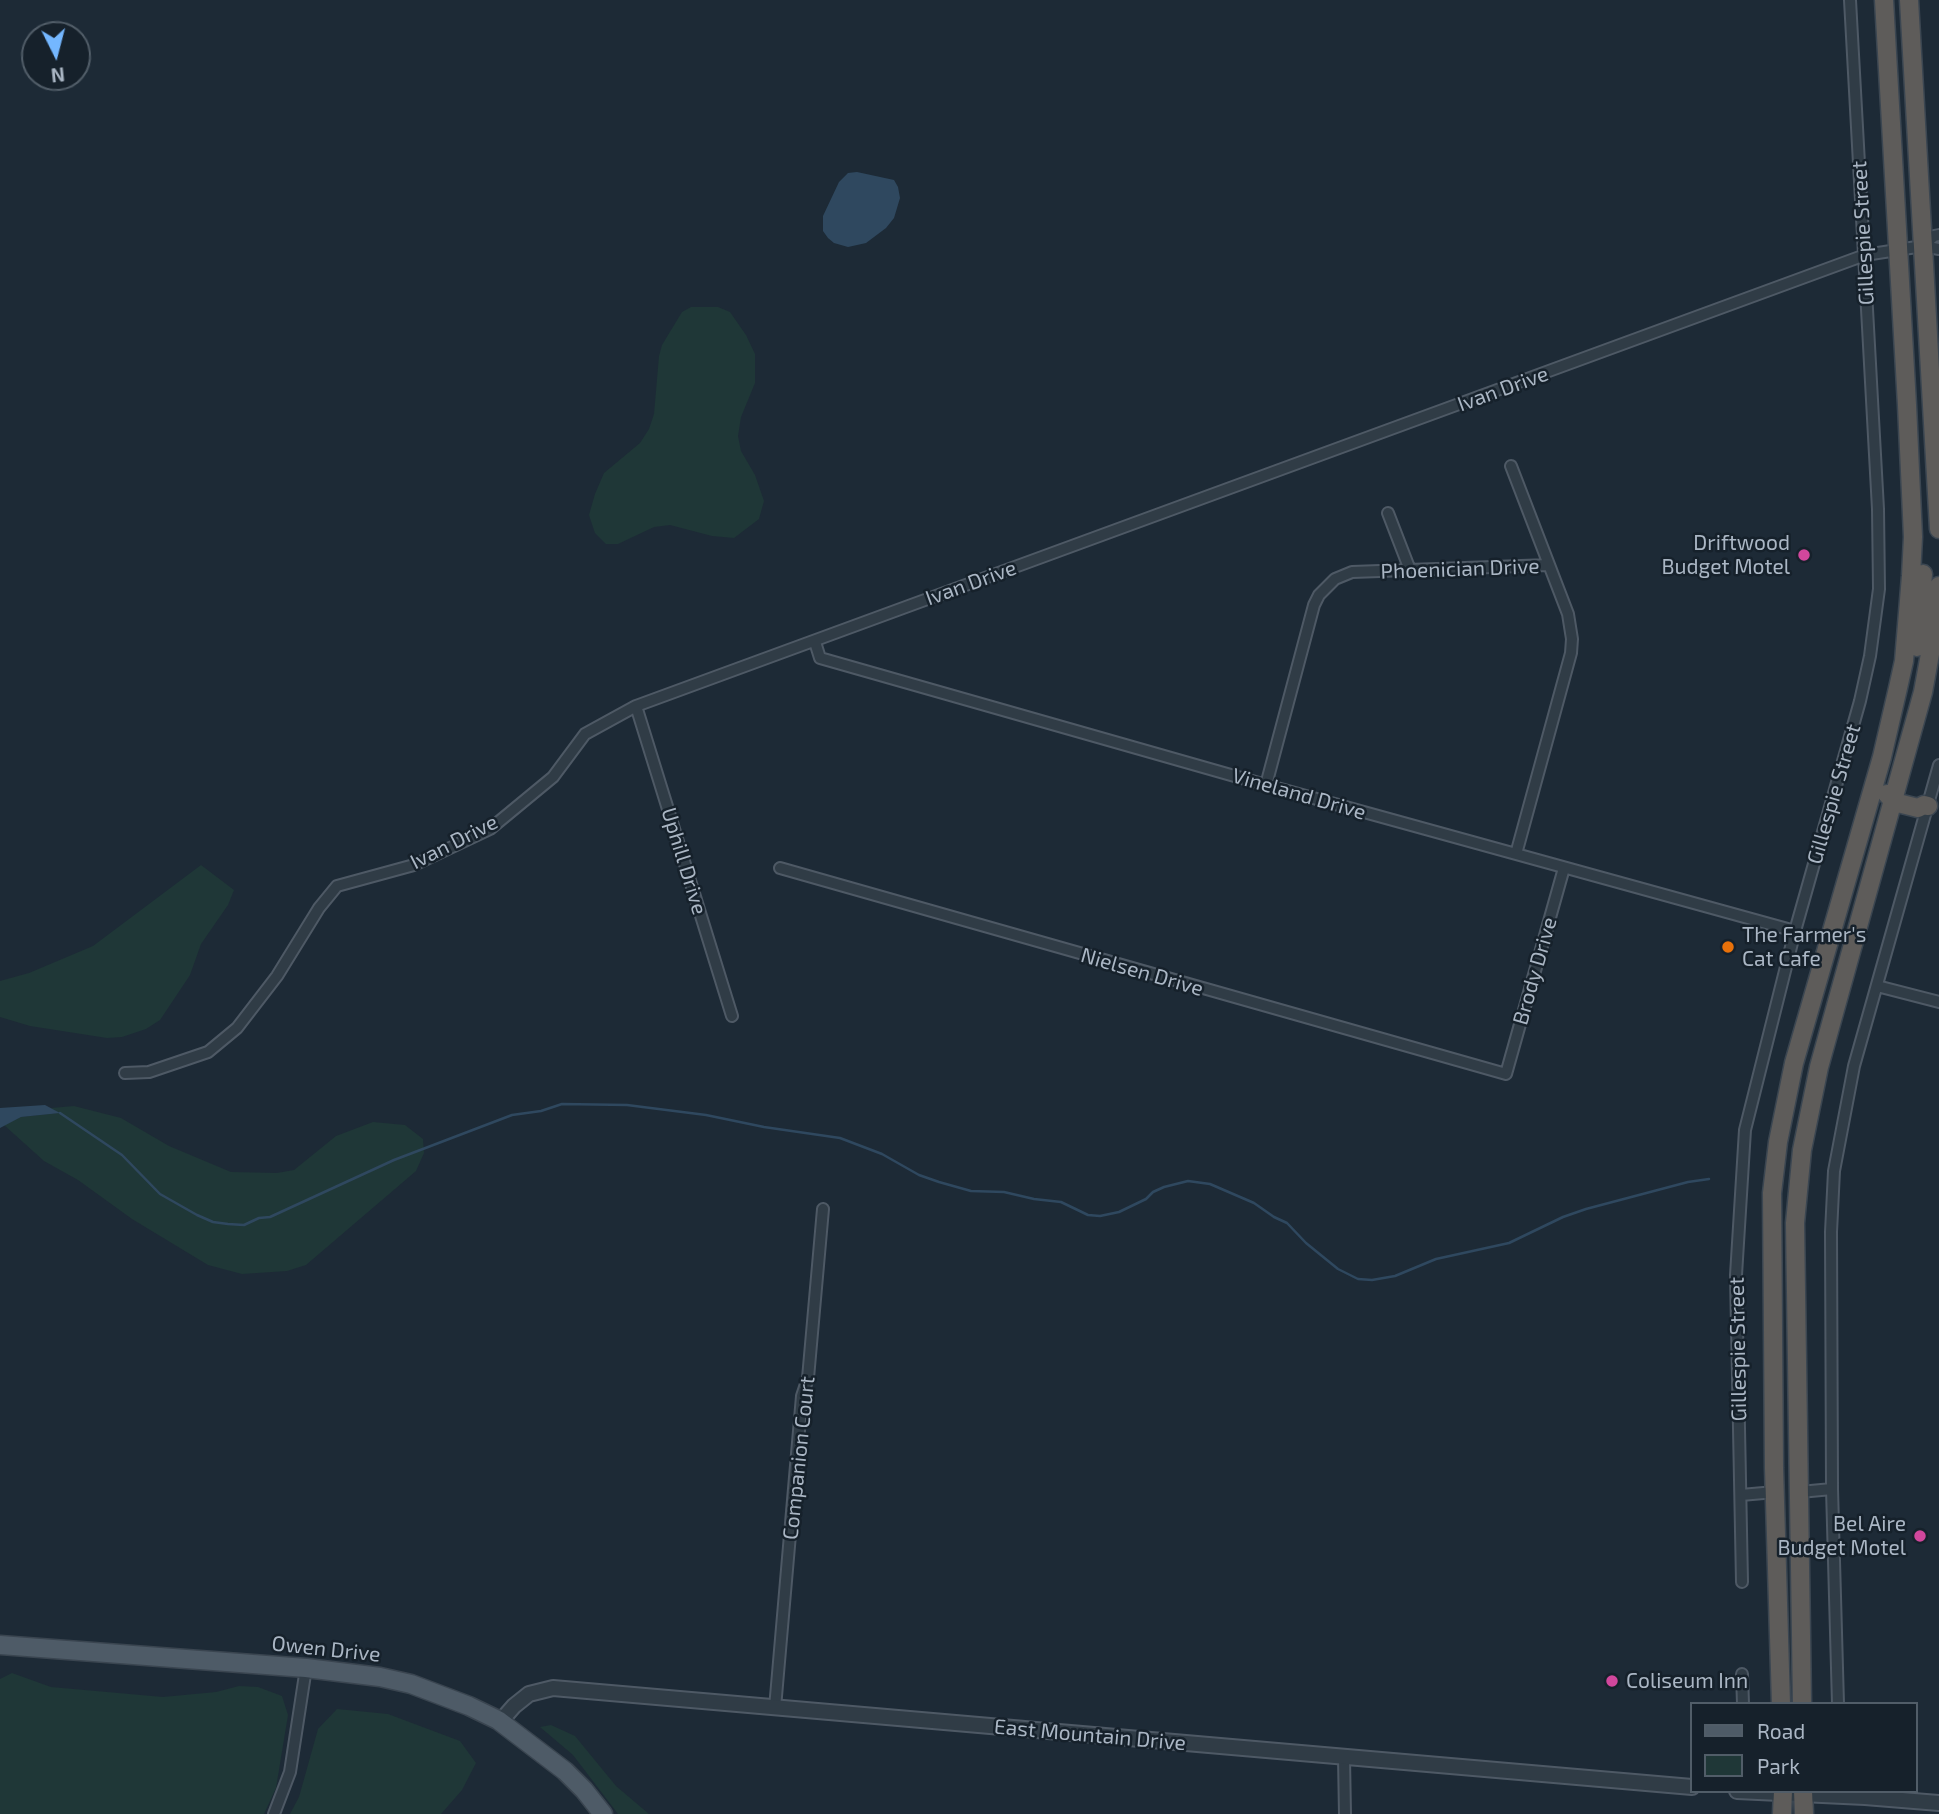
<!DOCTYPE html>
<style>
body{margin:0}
#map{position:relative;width:1939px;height:1814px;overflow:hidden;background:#1d2a36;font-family:"Exo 2",sans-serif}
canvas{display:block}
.legend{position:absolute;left:1690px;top:1702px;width:228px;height:91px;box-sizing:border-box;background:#16212b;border:2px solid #515d68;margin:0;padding:9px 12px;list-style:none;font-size:21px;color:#aab6c4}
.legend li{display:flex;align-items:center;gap:14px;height:35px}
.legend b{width:35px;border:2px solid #515d68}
.north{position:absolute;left:21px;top:21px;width:70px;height:70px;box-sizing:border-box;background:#16212b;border:2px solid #515d68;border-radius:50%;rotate:174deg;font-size:19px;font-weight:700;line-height:28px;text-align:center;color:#aab6c4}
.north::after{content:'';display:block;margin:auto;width:24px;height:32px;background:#74b7ff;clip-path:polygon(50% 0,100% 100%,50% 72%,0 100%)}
</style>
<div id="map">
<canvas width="1939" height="1814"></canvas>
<ul class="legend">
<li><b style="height:9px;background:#4e5b67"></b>Road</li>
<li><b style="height:19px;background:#1f3737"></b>Park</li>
</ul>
<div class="north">N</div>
</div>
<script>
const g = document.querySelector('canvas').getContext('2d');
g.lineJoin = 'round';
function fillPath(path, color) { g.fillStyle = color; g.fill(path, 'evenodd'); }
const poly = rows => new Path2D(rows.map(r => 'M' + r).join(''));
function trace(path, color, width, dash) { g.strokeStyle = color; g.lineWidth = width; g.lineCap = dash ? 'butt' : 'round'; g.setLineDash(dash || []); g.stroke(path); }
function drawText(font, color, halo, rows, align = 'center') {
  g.font = font + ' "Exo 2",sans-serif'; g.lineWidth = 5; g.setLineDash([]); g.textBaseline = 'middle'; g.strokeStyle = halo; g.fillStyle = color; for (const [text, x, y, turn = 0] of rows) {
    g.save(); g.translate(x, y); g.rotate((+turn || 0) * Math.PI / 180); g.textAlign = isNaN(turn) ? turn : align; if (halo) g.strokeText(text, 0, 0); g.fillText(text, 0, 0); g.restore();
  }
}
fillPath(poly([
 [691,307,718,307,730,312,746,335,755,354,755,383,741,417,738,436,741,451,755,475,764,501,759,519,734,538,712,536,670,525,654,527,618,544,606,544,595,533,589,515,595,494,604,473,640,443,649,429,654,414,659,356,662,345,682,312],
 [201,865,234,890,228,905,201,944,190,975,160,1020,146,1029,122,1037,107,1038,30,1026,0,1017,0,981,29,973,93,946],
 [74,1106,121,1118,169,1146,231,1172,277,1173,294,1170,336,1136,373,1122,405,1125,423,1139,424,1153,416,1171,306,1265,287,1271,242,1274,208,1265,132,1219,78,1180,44,1161,4,1125,21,1117,58,1113,51,1108],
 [12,1673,51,1687,163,1697,216,1692,239,1686,258,1687,282,1696,288,1715,276,1788,264,1814,0,1814,0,1679],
 [337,1709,388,1714,460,1741,476,1763,462,1790,441,1814,290,1814,299,1797,318,1729],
 [551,1725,575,1736,616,1786,649,1814,618,1814,573,1755,540,1727]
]), '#1f3737');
fillPath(poly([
 [857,172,894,180,898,187,900,198,894,218,886,228,866,243,848,247,834,243,828,238,823,231,823,216,839,182,848,173],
 [45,1105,60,1113,21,1117,0,1128,0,1108]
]), '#2f485f');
trace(poly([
 [60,1113,122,1155,160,1194,197,1215,213,1222,228,1224,244,1225,259,1218,270,1217,394,1160,512,1115,541,1111,562,1104,627,1105,706,1115,764,1127,840,1138,882,1154,919,1175,939,1182,971,1191,1004,1192,1034,1199,1061,1202,1088,1215,1100,1216,1119,1212,1146,1199,1153,1192,1164,1187,1188,1181,1210,1184,1254,1203,1274,1217,1287,1223,1306,1243,1338,1269,1358,1279,1372,1280,1395,1276,1436,1259,1509,1243,1563,1217,1586,1209,1688,1182,1709,1179]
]), '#2f485f', 2.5);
const minor = poly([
 [1923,246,1934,236,1939,235],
 [1511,466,1568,614,1572,639,1571,653,1516,854],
 [1388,513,1410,570],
 [815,642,820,658,1266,785,1795,931],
 [636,706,732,1016],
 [1266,785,1314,605,1319,595,1335,579,1352,572,1549,565],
 [780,868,1506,1074,1564,868],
 [1877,986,1939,1002],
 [125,1073,149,1072,208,1052,237,1028,277,976,319,908,337,886,414,865,490,829,553,777,585,734,636,706,1865,255,1923,246,1939,249],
 [1800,1492,1832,1489],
 [1741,1495,1775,1492],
 [1742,1582,1736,1275,1745,1130,1795,931,1860,701,1870,656,1879,589,1878,509,1850,0],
 [1742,1674,1743,1704],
 [1838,1704,1832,1489,1831,1232,1834,1171,1854,1066,1939,765],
 [775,1708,802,1396,808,1378,823,1209],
 [1344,1758,1345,1814],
 [274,1814,290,1772,306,1668]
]);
const tertiary = poly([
 [500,1722,514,1706,529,1694,553,1688,1692,1787],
 [1737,1791,1865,1797,1939,1803]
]);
const primary = poly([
 [0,1645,306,1668,380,1677,411,1684,469,1706,498,1720,565,1771,584,1790,603,1814]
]);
const trunk = poly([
 [1909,0,1939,529],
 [1917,647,1923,574],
 [1887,794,1894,802,1918,808,1924,805,1928,806],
 [1781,1704,1774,1468,1772,1193,1778,1142,1794,1063,1882,757,1898,688,1904,661,1911,576,1913,537,1907,405,1884,0],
 [1802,1704,1795,1223,1802,1150,1819,1067,1923,692,1937,616,1939,586],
 [1803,1791,1804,1814],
 [1782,1814,1783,1791]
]);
trace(minor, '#4e5965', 14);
trace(tertiary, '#4e5965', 18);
trace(primary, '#3a4550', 21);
trace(trunk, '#3b4651', 21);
trace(minor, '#303c46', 10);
trace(tertiary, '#303c46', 14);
trace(primary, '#4e5b67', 18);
trace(trunk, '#5e5c5a', 18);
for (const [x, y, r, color] of [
 [1804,555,7,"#d1479c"],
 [1728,947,7,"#e8710a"],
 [1920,1536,7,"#d1479c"],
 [1612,1681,7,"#d1479c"]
]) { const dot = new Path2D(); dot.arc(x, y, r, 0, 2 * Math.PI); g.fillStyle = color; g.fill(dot); trace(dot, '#16212b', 2.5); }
drawText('21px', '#aab6c4', '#16212b', [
 ["Gillespie Street",1863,233,-93],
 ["Ivan Drive",1503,389,-20],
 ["Phoenician Drive",1460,569,-2],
 ["Ivan Drive",971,583,-20],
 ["Vineland Drive",1299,794,16],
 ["Gillespie Street",1834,794,-74],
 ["Ivan Drive",454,842,-27],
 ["Uphill Drive",684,861,73],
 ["Brody Drive",1535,971,-74],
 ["Nielsen Drive",1142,972,16],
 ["Gillespie Street",1738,1349,-91],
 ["Companion Court",799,1458,-84],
 ["Owen Drive",326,1649,6],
 ["East Mountain Drive",1090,1735,5]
]);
drawText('21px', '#aab6c4', '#16212b', [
 ["Driftwood",1790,543],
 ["Budget Motel",1790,567],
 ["The Farmer's",1742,935,"left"],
 ["Cat Cafe",1742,959,"left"],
 ["Bel Aire",1906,1524],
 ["Budget Motel",1906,1548],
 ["Coliseum Inn",1626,1681,"left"]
], 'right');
</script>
